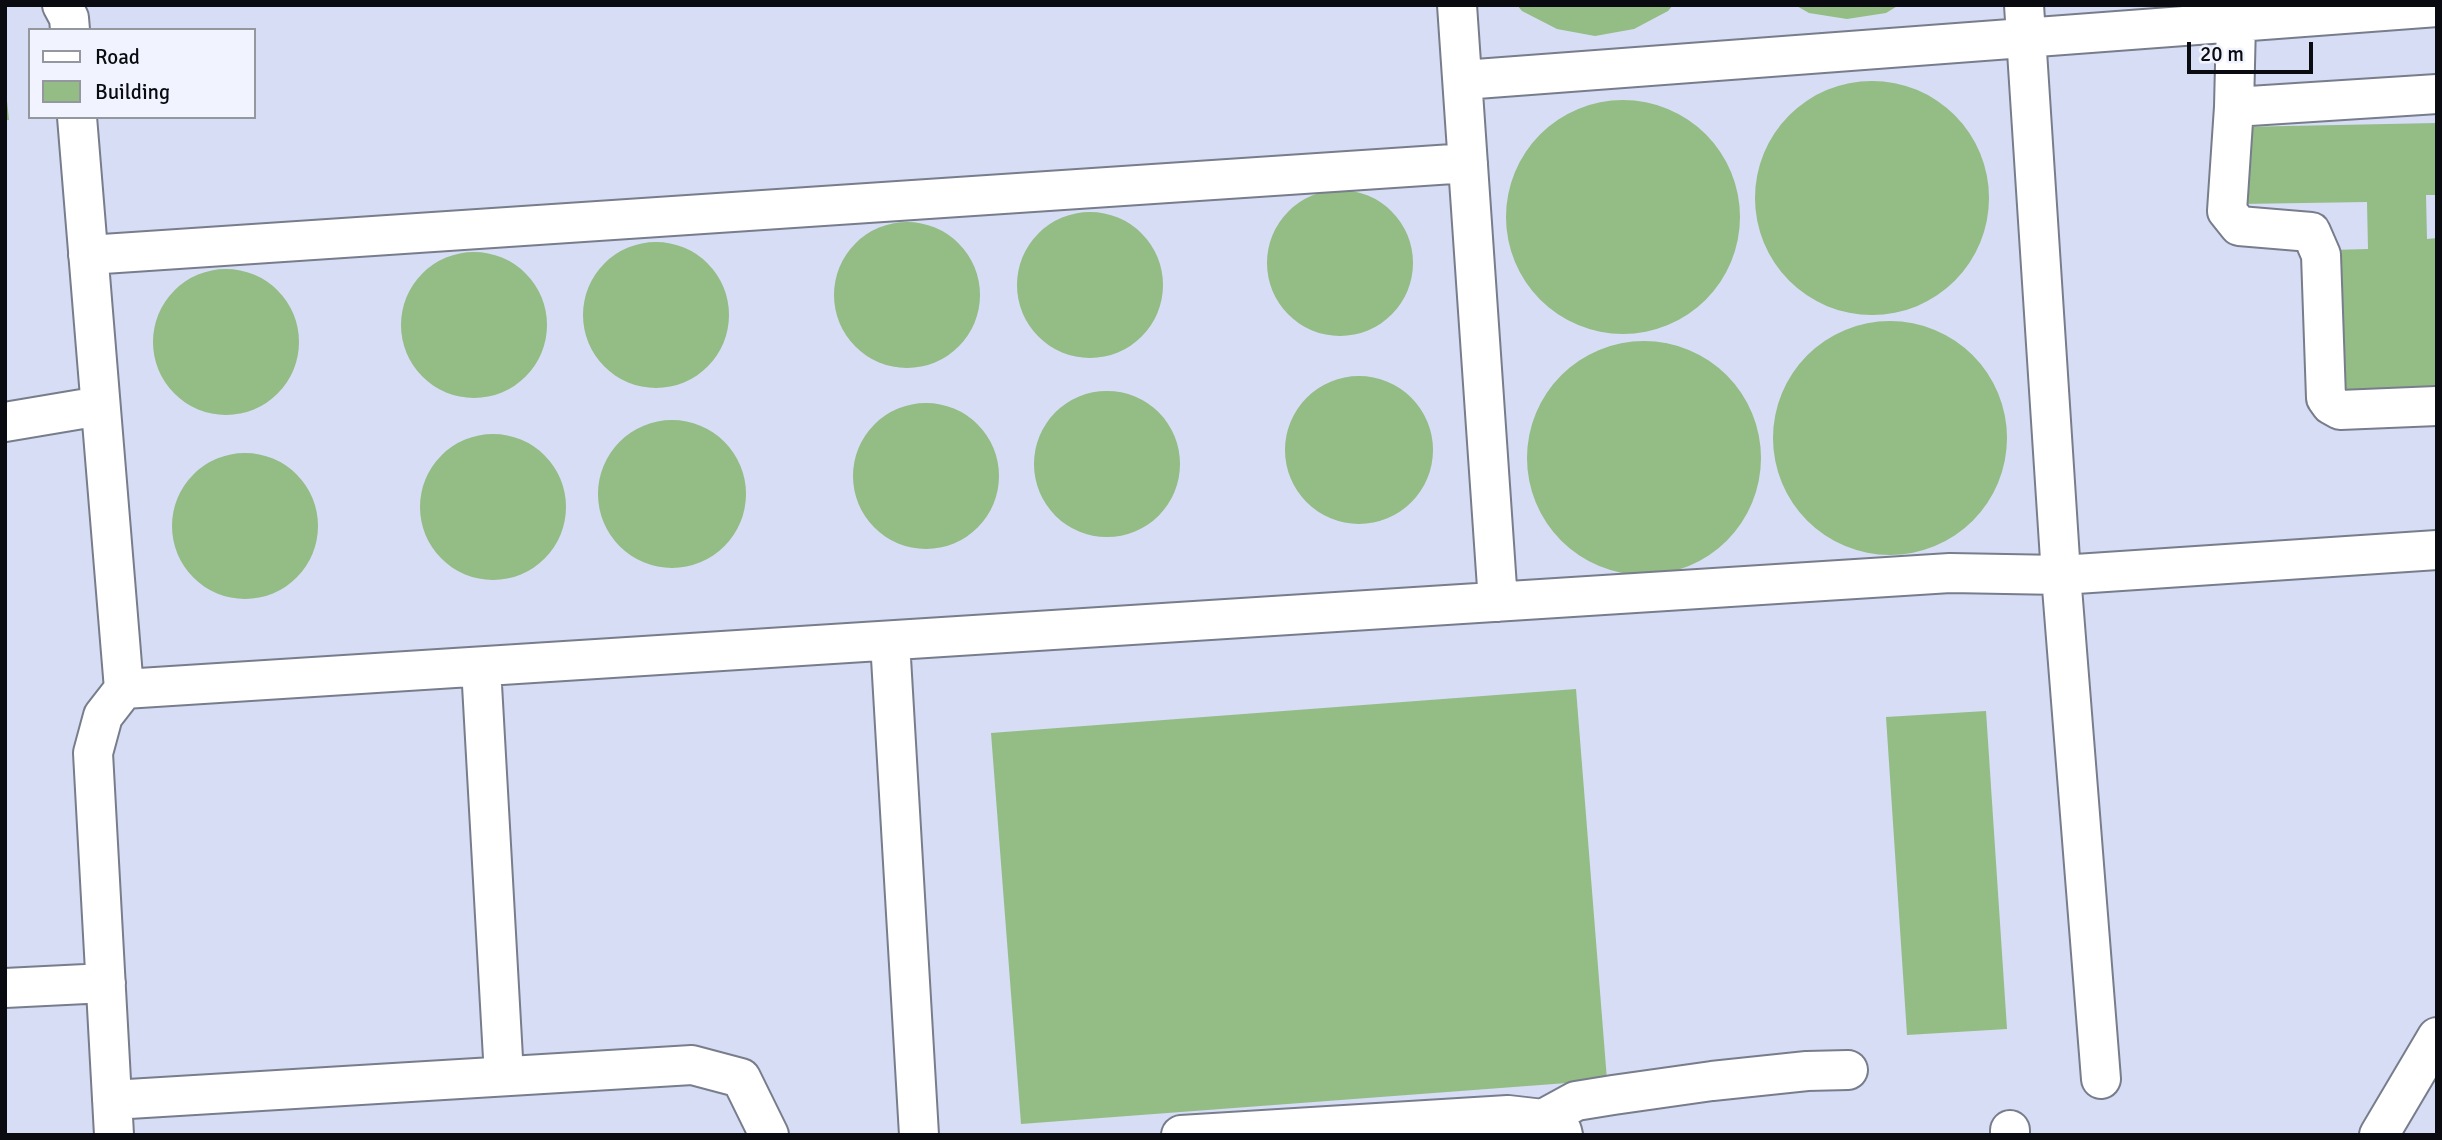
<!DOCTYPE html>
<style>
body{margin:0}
#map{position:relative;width:2442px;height:1140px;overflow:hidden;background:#e1e7f7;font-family:Signika,sans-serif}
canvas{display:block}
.frame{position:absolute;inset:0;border:7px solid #0a0b11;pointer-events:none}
.legend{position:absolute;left:28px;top:28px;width:228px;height:91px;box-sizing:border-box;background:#f1f4fe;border:2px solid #95979f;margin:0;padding:9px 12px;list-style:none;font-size:21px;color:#0a0b11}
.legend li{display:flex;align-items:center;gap:14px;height:35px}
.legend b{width:35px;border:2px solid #95979f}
.scale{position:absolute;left:2187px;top:42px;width:126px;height:32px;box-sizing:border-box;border:4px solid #0a0b11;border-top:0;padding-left:9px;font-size:21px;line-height:24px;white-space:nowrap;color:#0a0b11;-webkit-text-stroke:5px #f1f4fe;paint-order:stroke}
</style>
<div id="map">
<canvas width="2442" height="1140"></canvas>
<div class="frame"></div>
<ul class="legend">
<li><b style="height:9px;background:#fff"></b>Road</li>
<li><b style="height:19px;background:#94bc85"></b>Building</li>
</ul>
<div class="scale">20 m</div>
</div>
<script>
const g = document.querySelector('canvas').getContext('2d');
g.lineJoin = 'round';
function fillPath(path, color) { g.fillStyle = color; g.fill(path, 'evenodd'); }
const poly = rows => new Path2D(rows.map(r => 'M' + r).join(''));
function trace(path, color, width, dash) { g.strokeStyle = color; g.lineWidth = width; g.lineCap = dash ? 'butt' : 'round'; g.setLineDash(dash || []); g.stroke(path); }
fillPath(poly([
 [5,5,2437,5,2437,1135,5,1135],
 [30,30,254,30,254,117,30,117]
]), '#d6ddf5');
fillPath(poly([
 [1517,5,1673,5,1668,11,1634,29,1595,36,1557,29,1522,11],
 [1795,5,1899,5,1886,13,1847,19,1809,13],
 '1755 198a117 117 0 1 1 234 0a117 117 0 1 1-234 0Z',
 '1506 217a117 117 0 1 1 234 0a117 117 0 1 1-234 0Z',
 [5,101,7,101,9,120,5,120],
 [2437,123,2437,195,2426,195,2427,239,2437,238,2437,398,2335,400,2332,250,2368,249,2367,202,2241,204,2239,127],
 '1267 263a73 73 0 1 1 146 0a73 73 0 1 1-146 0Z',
 '1017 285a73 73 0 1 1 146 0a73 73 0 1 1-146 0Z',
 '834 295a73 73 0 1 1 146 0a73 73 0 1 1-146 0Z',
 '583 315a73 73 0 1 1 146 0a73 73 0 1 1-146 0Z',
 '401 325a73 73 0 1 1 146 0a73 73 0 1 1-146 0Z',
 '153 342a73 73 0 1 1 146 0a73 73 0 1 1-146 0Z',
 '1773 438a117 117 0 1 1 234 0a117 117 0 1 1-234 0Z',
 '1527 458a117 117 0 1 1 234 0a117 117 0 1 1-234 0Z',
 '1285 450a74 74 0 1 1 148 0a74 74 0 1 1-148 0Z',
 '1034 464a73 73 0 1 1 146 0a73 73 0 1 1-146 0Z',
 '853 476a73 73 0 1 1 146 0a73 73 0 1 1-146 0Z',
 '598 494a74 74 0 1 1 148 0a74 74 0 1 1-148 0Z',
 '420 507a73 73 0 1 1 146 0a73 73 0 1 1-146 0Z',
 '172 526a73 73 0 1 1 146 0a73 73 0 1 1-146 0Z',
 [1576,689,1607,1080,1021,1124,991,733],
 [1986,711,2007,1029,1907,1035,1886,717]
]), '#94bc85');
const minor = poly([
 [62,5,69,18,70,30],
 [1457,5,1498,602],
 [2024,5,2061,575,2101,1079],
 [2236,23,2234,107,2227,211,2239,226,2311,232,2321,255,2326,398,2331,405,2340,410,2437,406],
 [1463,80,2437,7],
 [2234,107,2437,94],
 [77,117,124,689,103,716,93,753,114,1135],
 [88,255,1468,163],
 [5,422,100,406],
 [890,641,919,1135],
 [481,667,504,1076],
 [124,689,1950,573,2061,575,2437,550],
 [5,988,106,983],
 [112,1100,692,1065,741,1078,769,1135],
 [1543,1119,1576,1101,1613,1095,1712,1081,1807,1071,1848,1070],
 [2010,1130,2010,1135],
 [1181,1135,1508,1115,1543,1119,1562,1131,1563,1135],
 [2379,1135,2437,1037]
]);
trace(minor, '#787d8c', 42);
trace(minor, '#fff', 38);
</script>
